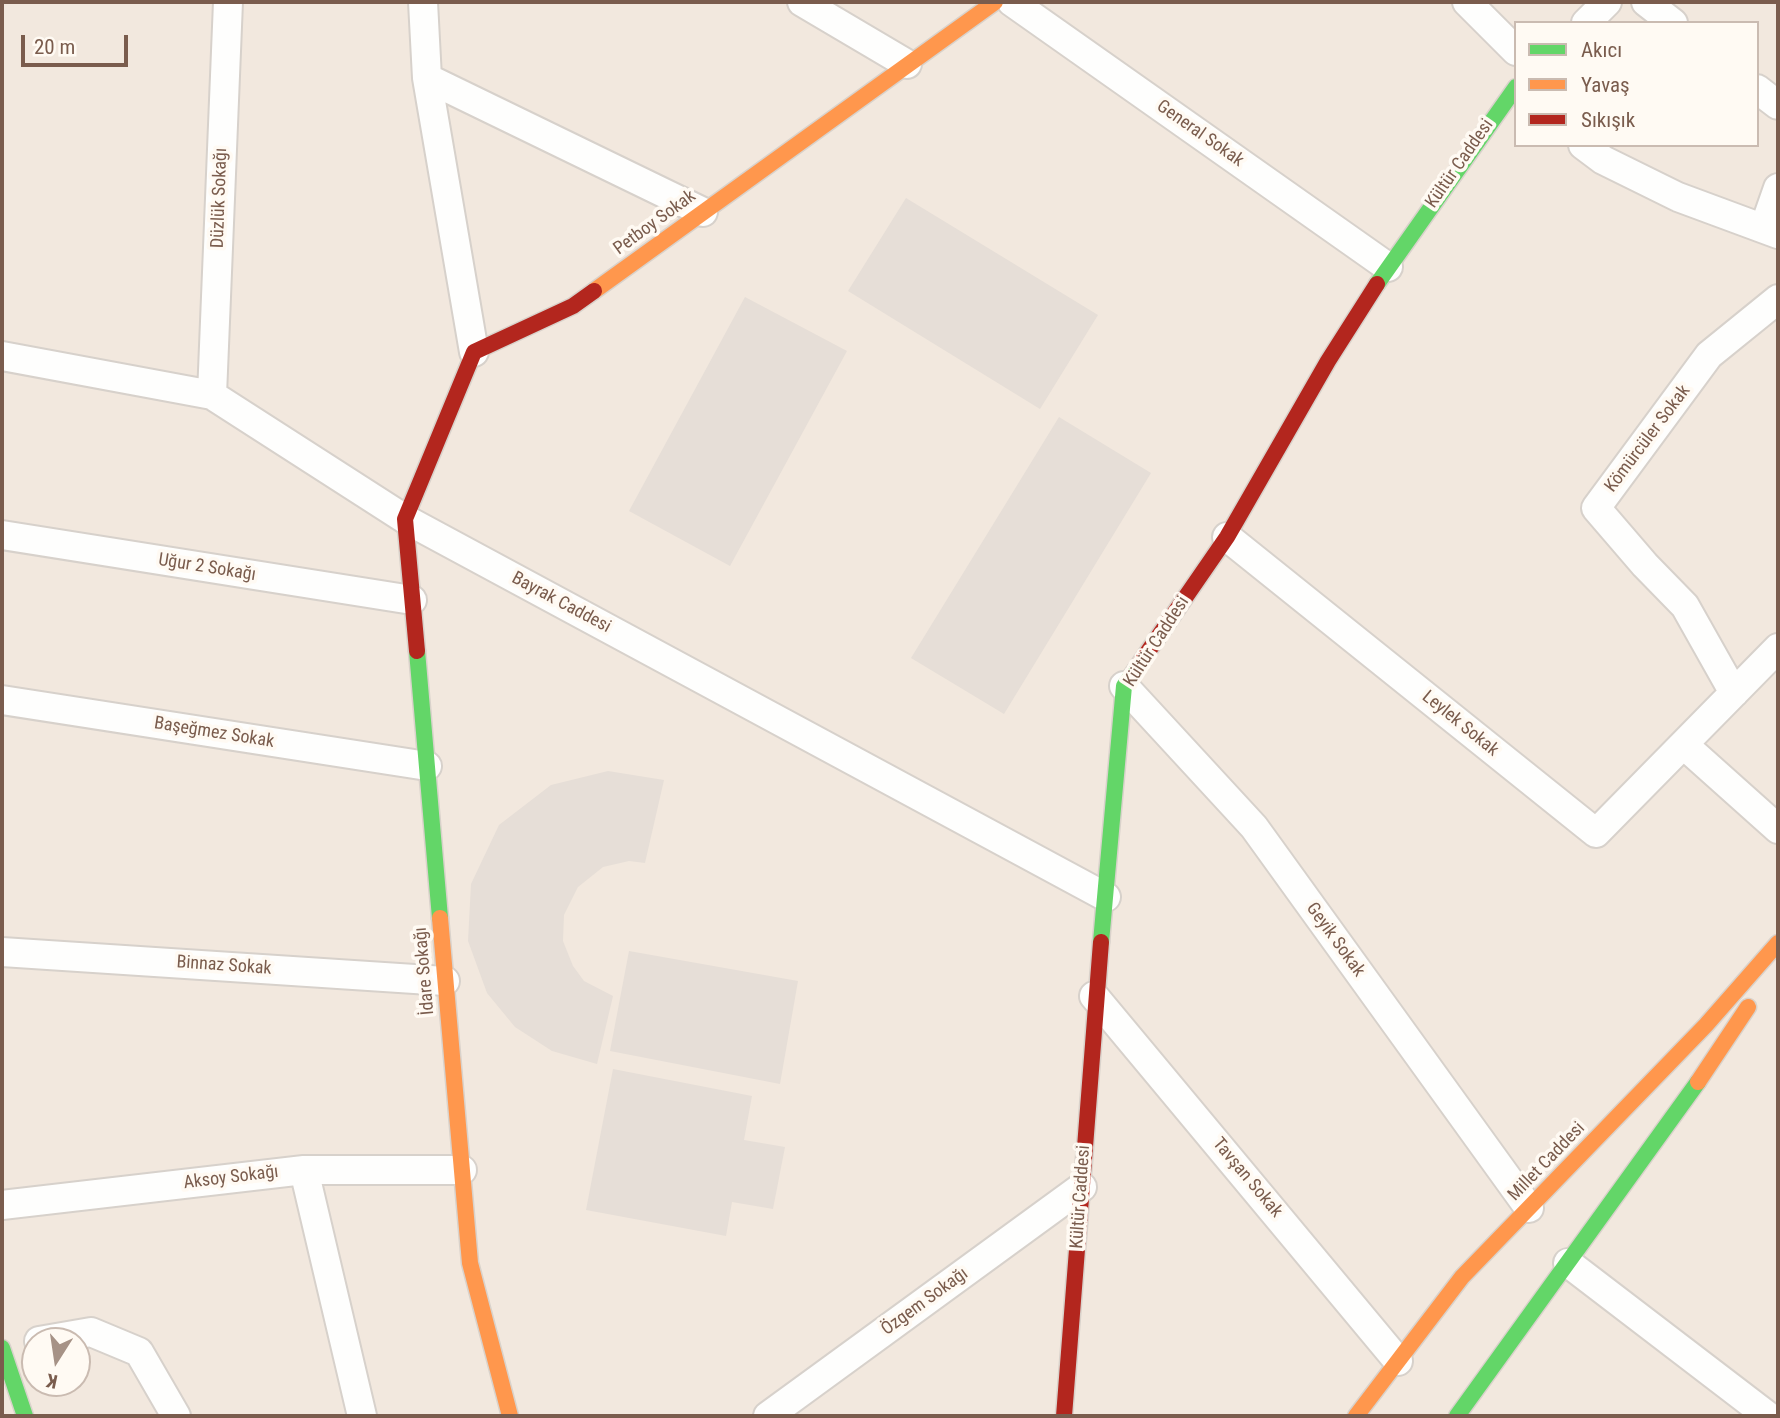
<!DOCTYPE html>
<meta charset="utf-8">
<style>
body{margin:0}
#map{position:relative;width:1780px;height:1418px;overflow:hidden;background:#f9f5f0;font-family:"Roboto Condensed",sans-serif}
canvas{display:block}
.frame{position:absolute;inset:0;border:4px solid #7a5c4d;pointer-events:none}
.legend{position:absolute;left:1514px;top:21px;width:245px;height:126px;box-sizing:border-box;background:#fffaf3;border:2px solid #cabbb1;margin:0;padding:9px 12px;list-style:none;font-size:21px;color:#7a5c4d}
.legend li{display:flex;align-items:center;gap:14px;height:35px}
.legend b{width:35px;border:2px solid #cabbb1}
.north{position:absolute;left:21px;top:1327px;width:70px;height:70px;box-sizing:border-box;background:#fffaf3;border:2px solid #cabbb1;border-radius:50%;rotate:192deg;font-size:19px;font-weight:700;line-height:28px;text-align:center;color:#7a5c4d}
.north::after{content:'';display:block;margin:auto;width:24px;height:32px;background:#a69286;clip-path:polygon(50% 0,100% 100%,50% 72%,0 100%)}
.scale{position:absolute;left:21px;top:35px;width:107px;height:32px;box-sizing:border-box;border:4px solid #7a5c4d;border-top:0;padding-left:9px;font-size:21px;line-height:24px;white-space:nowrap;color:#7a5c4d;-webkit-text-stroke:5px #fffaf3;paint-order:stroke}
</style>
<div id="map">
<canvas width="1780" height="1418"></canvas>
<div class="frame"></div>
<ul class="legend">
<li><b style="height:9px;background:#63d668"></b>Akıcı</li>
<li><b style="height:9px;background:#ff974d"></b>Yavaş</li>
<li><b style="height:9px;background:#b3261e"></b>Sıkışık</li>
</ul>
<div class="north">K</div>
<div class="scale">20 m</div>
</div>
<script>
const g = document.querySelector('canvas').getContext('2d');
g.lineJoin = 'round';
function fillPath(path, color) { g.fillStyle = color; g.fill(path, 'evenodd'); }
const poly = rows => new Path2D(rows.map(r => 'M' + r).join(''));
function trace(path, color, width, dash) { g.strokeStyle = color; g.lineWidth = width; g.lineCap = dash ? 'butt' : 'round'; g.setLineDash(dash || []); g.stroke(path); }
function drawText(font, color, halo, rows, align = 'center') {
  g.font = font + ' "Roboto Condensed",sans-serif'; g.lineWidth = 7; g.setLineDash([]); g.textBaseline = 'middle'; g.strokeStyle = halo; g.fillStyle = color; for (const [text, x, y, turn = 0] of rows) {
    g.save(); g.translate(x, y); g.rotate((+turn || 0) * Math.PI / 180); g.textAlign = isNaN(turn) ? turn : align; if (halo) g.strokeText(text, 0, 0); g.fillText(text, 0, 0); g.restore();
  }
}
fillPath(poly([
 [2,2,1778,2,1778,1416,2,1416],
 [1516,23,1757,23,1757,145,1516,145],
 [35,1341,77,1341,77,1383,35,1383]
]), '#f2e8de');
fillPath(poly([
 [906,198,1098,315,1040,409,848,291],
 [745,297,847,351,730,566,629,511],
 [1059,417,1151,473,1004,714,911,658],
 [608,771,664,780,645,863,629,861,603,867,578,887,564,915,563,941,573,966,584,981,613,996,597,1064,552,1051,515,1027,487,993,468,941,471,884,499,825,551,785],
 [629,951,798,981,780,1084,610,1051],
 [613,1069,752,1096,744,1140,785,1147,773,1209,732,1202,726,1236,586,1210]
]), '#e6ded7');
const street = poly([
 [423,2,427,78,474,352],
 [802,2,907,64],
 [1012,2,1388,267],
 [1467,2,1516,51],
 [1646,2,1673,23],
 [1586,23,1607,2],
 [427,78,703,212],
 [1757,89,1778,105],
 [1583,145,1603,160,1678,197,1778,234],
 [1764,228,1778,188],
 [2,356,212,395,405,519,1106,897],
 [212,395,228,2],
 [2,535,412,600],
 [1227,537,1596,833,1778,648],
 [1124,686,1254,827,1529,1208],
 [1734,693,1685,606,1645,565,1596,508,1709,355,1778,299],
 [2,700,427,766],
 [1684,745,1778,829],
 [2,952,445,981],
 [1094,996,1398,1361],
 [304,1170,362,1416],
 [2,1205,304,1170,462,1170],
 [1568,1263,1768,1416],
 [39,1341,91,1332,139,1352,176,1416],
 [768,1416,1082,1187]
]);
const fast = poly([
 [1377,284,1516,87],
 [417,651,440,918],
 [1101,942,1124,686,1138,666],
 [2,1348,25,1416],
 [1457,1416,1698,1082]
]);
const slow = poly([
 [594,291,995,2],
 [440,918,470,1263,510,1416],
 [1698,1082,1748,1007],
 [1356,1416,1462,1277,1706,1025,1778,943]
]);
const jam = poly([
 [417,651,405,519,474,352,573,306,594,291],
 [1138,666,1227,537,1328,361,1377,284],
 [1064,1416,1101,942]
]);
trace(street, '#d7d1cb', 32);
trace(fast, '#d9d2cb', 19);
trace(slow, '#d9d2cb', 19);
trace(jam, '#d9d2cb', 19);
trace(street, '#fefefd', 28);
trace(fast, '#63d668', 16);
trace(slow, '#ff974d', 16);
trace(jam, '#b3261e', 16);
drawText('18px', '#7a5c4d', '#fffaf3', [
 ["General Sokak",1200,134,35],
 ["Kültür Caddesi",1460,164,-55],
 ["Düzlük Sokağı",220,198,-88],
 ["Petboy Sokak",655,223,-36],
 ["Kömürcüler Sokak",1648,439,-53],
 ["Uğur 2 Sokağı",207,568,9],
 ["Bayrak Caddesi",561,603,28],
 ["Kültür Caddesi",1157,642,-57],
 ["Leylek Sokak",1460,724,39],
 ["Başeğmez Sokak",214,733,9],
 ["Geyik Sokak",1335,940,54],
 ["Binnaz Sokak",224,966,4],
 ["İdare Sokağı",425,971,-95],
 ["Millet Caddesi",1547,1162,-46],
 ["Aksoy Sokağı",231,1178,-7],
 ["Tavşan Sokak",1247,1178,50],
 ["Kültür Caddesi",1081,1197,-86],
 ["Özgem Sokağı",925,1302,-36]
]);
</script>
